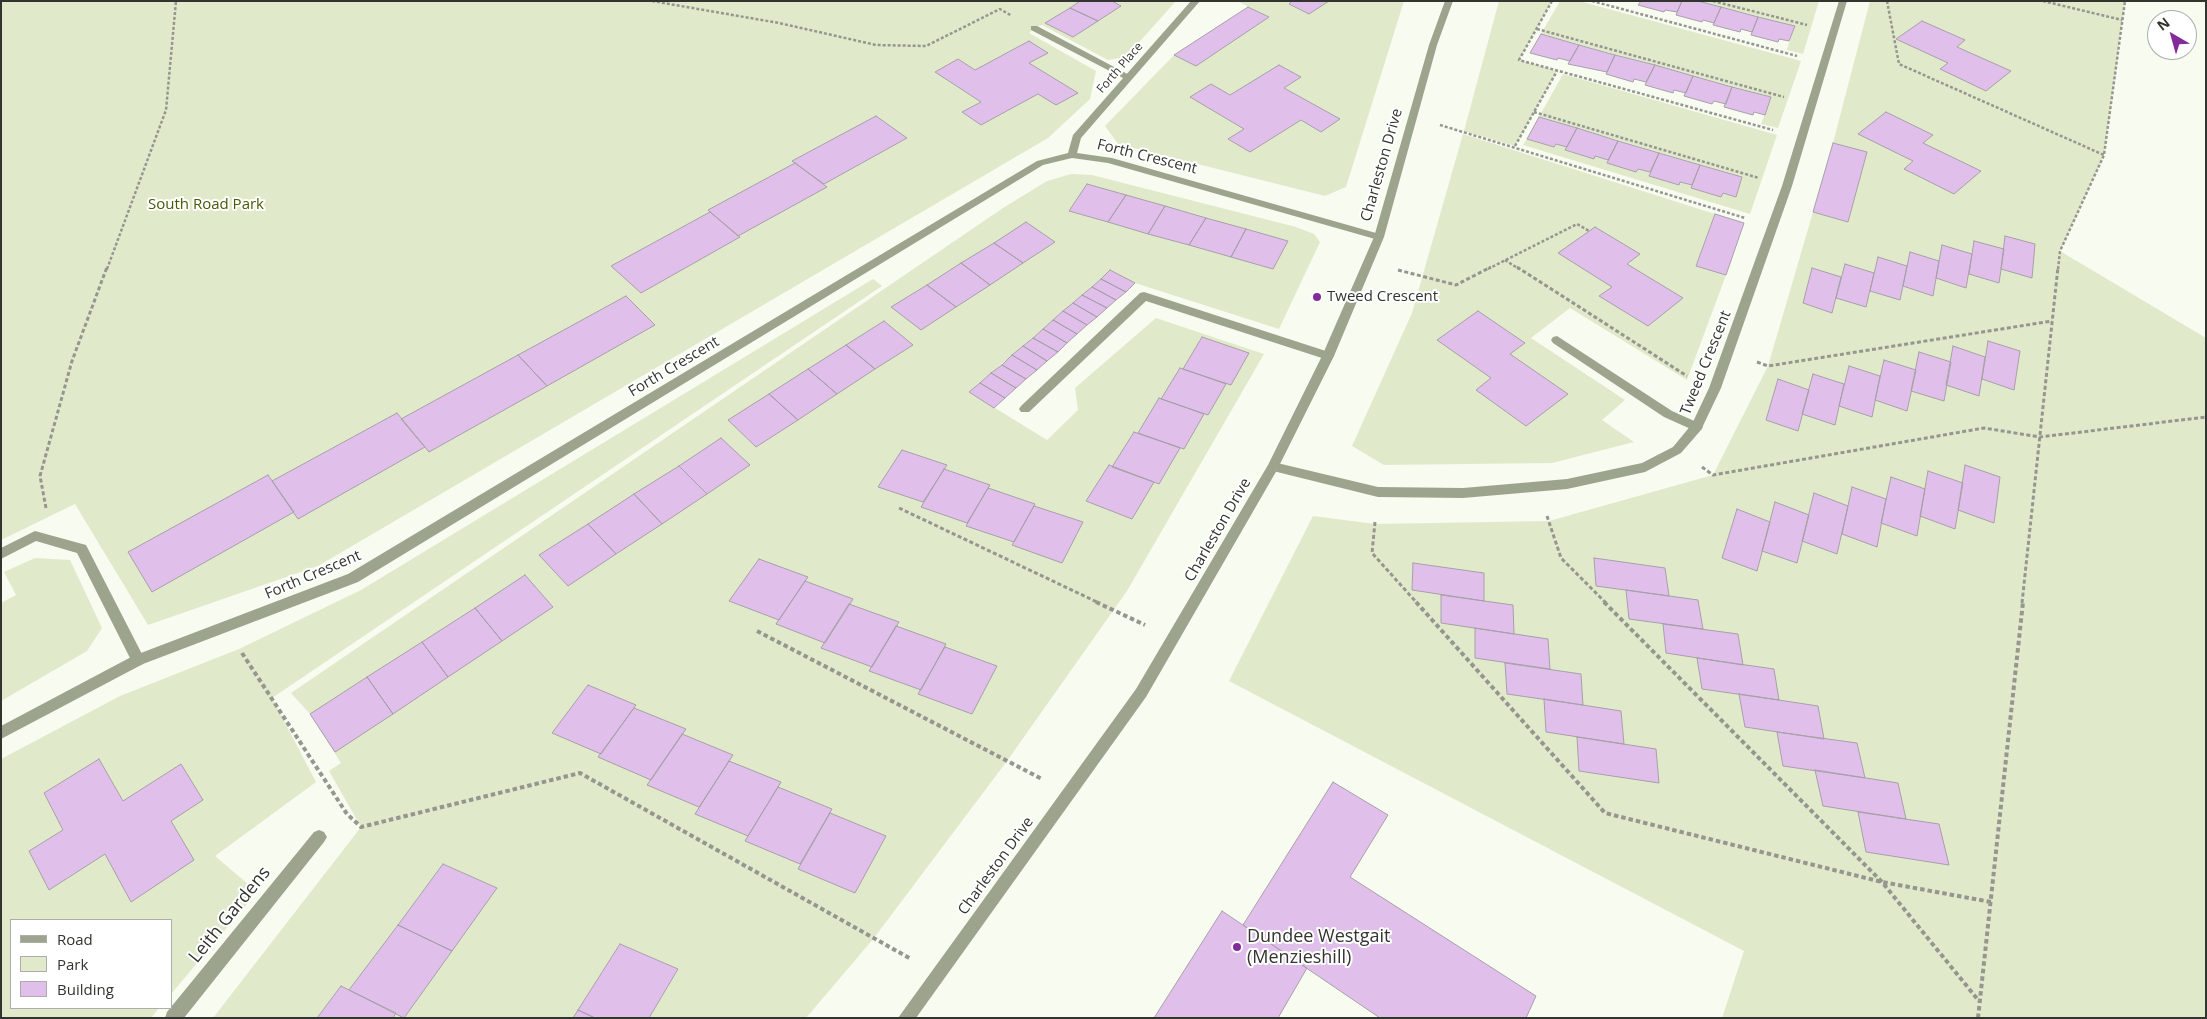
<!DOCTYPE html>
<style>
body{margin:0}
#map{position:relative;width:2207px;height:1019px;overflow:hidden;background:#f7fbf0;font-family:"Open Sans",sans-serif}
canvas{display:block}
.frame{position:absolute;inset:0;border:2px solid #32342f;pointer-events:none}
.legend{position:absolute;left:10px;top:919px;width:162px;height:90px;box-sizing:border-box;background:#fff;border:1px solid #adaeac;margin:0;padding:6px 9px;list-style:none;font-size:15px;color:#32342f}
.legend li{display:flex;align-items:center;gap:10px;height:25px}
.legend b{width:25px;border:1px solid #adaeac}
.north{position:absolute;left:2147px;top:10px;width:50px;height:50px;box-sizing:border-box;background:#fff;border:1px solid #adaeac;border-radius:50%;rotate:322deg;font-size:14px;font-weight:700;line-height:20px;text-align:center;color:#32342f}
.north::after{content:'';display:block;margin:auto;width:18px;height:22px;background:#822b99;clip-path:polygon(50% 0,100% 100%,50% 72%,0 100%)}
</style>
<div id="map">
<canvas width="2207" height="1019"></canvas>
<div class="frame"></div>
<ul class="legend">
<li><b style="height:6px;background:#9da48e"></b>Road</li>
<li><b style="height:14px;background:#e0eaca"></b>Park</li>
<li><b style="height:14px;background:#e1bfeb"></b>Building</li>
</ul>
<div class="north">N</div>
</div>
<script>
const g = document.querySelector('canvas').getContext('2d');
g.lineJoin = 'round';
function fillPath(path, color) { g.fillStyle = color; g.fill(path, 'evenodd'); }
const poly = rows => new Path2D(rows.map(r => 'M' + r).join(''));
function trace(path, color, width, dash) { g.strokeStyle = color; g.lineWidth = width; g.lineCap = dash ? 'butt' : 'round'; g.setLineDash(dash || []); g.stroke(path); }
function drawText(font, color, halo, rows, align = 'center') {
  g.font = font + ' "Open Sans",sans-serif'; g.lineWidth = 4; g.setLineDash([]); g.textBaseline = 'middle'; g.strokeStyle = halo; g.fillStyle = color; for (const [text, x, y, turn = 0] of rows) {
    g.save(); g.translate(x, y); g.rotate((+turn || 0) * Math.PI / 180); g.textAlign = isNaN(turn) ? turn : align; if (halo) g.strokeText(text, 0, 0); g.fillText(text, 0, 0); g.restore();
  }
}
fillPath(poly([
 [1,1,1176,1,1126,57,1108,60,1042,25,1034,28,1029,33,1096,71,1090,99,1048,138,318,566,148,625,75,504,1,540],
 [1237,1,1404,1,1346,187,1325,196,1118,144,1105,126,1174,55,1269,17],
 [1499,1,1552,1,1519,60,1557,71,1515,146,1464,131],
 [1560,1,1579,1,1801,61,1778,128,1761,124,1771,97,1541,34],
 [1698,1,1819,1,1803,54,1787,50,1794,26],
 [1870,1,2125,1,2104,155,2060,251,2206,338,2206,1018,1722,1018,1744,951,1229,681,1313,516,1375,524,1549,521,1713,475,1768,366,1813,212,1848,222,1866,153,1833,143],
 [1563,74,1777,135,1750,214,1523,145,1527,139,1554,147,1556,144,1567,147,1566,151,1594,159,1595,156,1608,160,1607,163,1650,172,1649,176,1692,185,1691,188,1721,197,1723,193,1736,197,1742,177,1539,117],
 [1463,134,1715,214,1696,265,1726,275,1687,380,1570,308,1531,338,1625,400,1602,420,1634,442,1552,463,1384,465,1352,446,1412,313],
 [1071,174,1092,175,1296,227,1314,234,1320,242,1279,329,1135,283,1101,279,969,392,1047,440,1078,410,1075,388,1156,318,1264,354,1127,591,1007,761,874,938,806,1018,649,1018,678,969,620,944,573,1018,393,1018,496,888,444,864,349,990,341,986,317,1018,213,1018,361,827,329,771,341,763,310,714,291,693,1003,208,1047,181],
 [873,279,882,286,272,698,316,782,215,856,249,885,253,897,171,994,171,920,11,920,11,1008,159,1008,151,1018,1,1018,1,759,120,696,239,649,361,590],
 [35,558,70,560,102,628,87,651,1,701,1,603,16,595,4,572]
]), '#e0eaca');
const building = poly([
 [1080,1,1112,1,1121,6,1098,21,1070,8,1080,1],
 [1292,1,1329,1,1309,14,1289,4,1292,1],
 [1641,1,1682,1,1677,12,1665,10,1664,12,1638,5,1641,1],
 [1682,1,1698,1,1721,7,1714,23,1703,20,1702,22,1676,15,1682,1],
 [1248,7,1269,17,1196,66,1174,55,1248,7],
 [1721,7,1758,17,1752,32,1741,29,1740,32,1713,25,1721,7],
 [1070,8,1098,21,1073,37,1045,23,1070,8],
 [1758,17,1795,26,1789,41,1779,39,1778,42,1751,35,1758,17],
 [1922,21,1965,40,1957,47,2011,71,1986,91,1940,69,1948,63,1896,39,1922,21],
 [1541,34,1579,45,1570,61,1558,58,1557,60,1530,53,1541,34],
 [1029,41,1048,53,1029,63,1078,93,1056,105,1038,94,981,125,962,112,981,102,935,72,958,59,975,70,1029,41],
 [1579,45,1615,55,1607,72,1568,64,1579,45],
 [1615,55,1655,65,1646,82,1634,79,1633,82,1606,74,1615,55],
 [1279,65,1301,77,1284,88,1340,119,1321,132,1301,120,1250,152,1228,139,1244,129,1190,97,1211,84,1230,95,1279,65],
 [1655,65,1693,76,1686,93,1674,90,1673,93,1645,85,1655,65],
 [1693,76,1732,87,1726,104,1714,101,1712,104,1684,96,1693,76],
 [1732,87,1771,97,1765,115,1754,112,1753,115,1724,107,1732,87],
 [1886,112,1933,135,1923,143,1981,171,1954,194,1904,169,1913,161,1858,134,1886,112],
 [876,116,907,138,824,184,792,161,876,116],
 [1539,117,1577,128,1567,147,1556,144,1554,147,1527,139,1539,117],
 [1577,128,1618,141,1608,160,1595,156,1594,159,1565,150,1577,128],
 [1618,141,1659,153,1650,172,1638,169,1636,172,1607,163,1618,141],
 [1833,143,1867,152,1848,222,1813,212,1833,143],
 [1659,153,1700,165,1692,185,1680,182,1679,185,1649,176,1659,153],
 [795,163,827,187,738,236,708,210,795,163],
 [1700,165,1742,177,1736,197,1723,193,1721,197,1691,188,1700,165],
 [1087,184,1126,195,1108,222,1069,211,1087,184],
 [1126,195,1165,206,1148,234,1108,222,1126,195],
 [1165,206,1206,218,1189,245,1148,234,1165,206],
 [710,212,740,237,641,293,611,266,710,212],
 [1715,214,1744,223,1726,275,1696,266,1715,214],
 [1206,218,1246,229,1231,257,1189,245,1206,218],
 [1026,222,1055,242,1023,263,994,243,1026,222],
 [1595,227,1640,254,1627,264,1683,298,1648,326,1599,296,1612,287,1558,253,1595,227],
 [1246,229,1288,241,1273,269,1231,257,1246,229],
 [2005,236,2035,244,2032,278,2001,269,2005,236],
 [1974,241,2004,249,1999,283,1969,274,1974,241],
 [994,243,1023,263,990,285,961,263,994,243],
 [1942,245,1972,254,1966,288,1936,278,1942,245],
 [1910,252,1939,261,1933,296,1903,286,1910,252],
 [1878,257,1907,266,1900,300,1870,291,1878,257],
 [961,263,990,285,956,307,927,285,961,263],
 [1845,264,1874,273,1866,307,1836,298,1845,264],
 [1812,268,1841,277,1832,313,1803,303,1812,268],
 [1110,270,1135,283,1126,292,1101,279,1110,270],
 [1101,279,1126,292,1116,300,1092,287,1101,279],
 [927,285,956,307,921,330,891,307,927,285],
 [1092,287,1116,300,1107,308,1082,295,1092,287],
 [1082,295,1107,308,1097,317,1073,303,1082,295],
 [626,296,655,325,547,386,518,355,626,296],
 [1073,303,1097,317,1087,325,1063,311,1073,303],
 [1063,311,1087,325,1077,334,1053,320,1063,311],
 [1478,311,1525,343,1510,354,1568,394,1526,426,1476,390,1491,378,1437,340,1478,311],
 [1053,320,1077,334,1067,343,1043,329,1053,320],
 [884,321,913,345,875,369,846,345,884,321],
 [1043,329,1067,343,1058,352,1033,338,1043,329],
 [1202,337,1249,353,1231,385,1183,369,1202,337],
 [1033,338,1058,352,1047,361,1023,346,1033,338],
 [1988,341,2020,351,2014,390,1982,379,1988,341],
 [846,345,875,369,837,394,808,369,846,345],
 [1023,346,1047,361,1037,370,1012,355,1023,346],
 [1953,346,1985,357,1979,396,1946,385,1953,346],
 [1919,352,1951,362,1944,401,1911,391,1919,352],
 [518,355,547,386,429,452,401,419,518,355],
 [1012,355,1037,370,1026,379,1002,365,1012,355],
 [1884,360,1916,370,1907,411,1875,400,1884,360],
 [1002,365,1026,379,1016,388,991,373,1002,365],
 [1849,366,1880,376,1872,417,1839,406,1849,366],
 [1180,368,1226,384,1208,415,1161,399,1180,368],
 [808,369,837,394,798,420,769,394,808,369],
 [991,373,1016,388,1005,398,980,383,991,373],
 [1813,374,1844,384,1835,425,1802,414,1813,374],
 [1778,379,1809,390,1798,431,1766,420,1778,379],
 [980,383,1005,398,994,408,969,392,980,383],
 [769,394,798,420,756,447,728,420,769,394],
 [1159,398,1204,414,1184,449,1138,433,1159,398],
 [397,413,425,447,298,519,272,481,397,413],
 [1134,432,1180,448,1159,484,1112,467,1134,432],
 [721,438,750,465,707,494,679,466,721,438],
 [902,450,947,465,923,502,878,487,902,450],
 [1109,465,1154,482,1132,519,1086,501,1109,465],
 [1965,465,2000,477,1994,523,1958,510,1965,465],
 [679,466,707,494,662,524,634,494,679,466],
 [944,469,990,485,967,523,921,507,944,469],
 [1928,471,1963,483,1955,529,1920,516,1928,471],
 [268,475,294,512,152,592,128,552,268,475],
 [1891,477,1925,489,1917,536,1881,523,1891,477],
 [1852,487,1886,499,1877,547,1842,534,1852,487],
 [988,488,1035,504,1014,542,966,526,988,488],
 [1814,493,1848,506,1837,554,1802,541,1814,493],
 [634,494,662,524,616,554,588,524,634,494],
 [1775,502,1809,515,1797,563,1762,551,1775,502],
 [1034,506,1083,522,1062,563,1012,545,1034,506],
 [1737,509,1770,522,1757,571,1722,558,1737,509],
 [588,524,616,554,568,586,539,555,588,524],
 [1594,558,1665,568,1669,596,1596,586,1594,558],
 [759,559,808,577,779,620,729,601,759,559],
 [1413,563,1484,573,1484,601,1412,590,1413,563],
 [525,575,553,607,502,641,475,608,525,575],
 [805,581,853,599,825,643,776,624,805,581],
 [1626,590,1698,600,1703,629,1629,619,1626,590],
 [1441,595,1513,605,1514,634,1441,623,1441,595],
 [849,604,899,622,872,667,821,648,849,604],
 [475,608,502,641,448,677,422,642,475,608],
 [1663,624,1738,634,1743,665,1666,653,1663,624],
 [896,626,946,644,921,690,869,671,896,626],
 [1475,628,1548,639,1550,669,1475,658,1475,628],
 [422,642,448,677,393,714,367,677,422,642],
 [945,647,997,666,972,714,918,694,945,647],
 [1697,658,1774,669,1779,700,1702,689,1697,658],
 [1505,663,1581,674,1583,705,1507,694,1505,663],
 [367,677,393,714,335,752,310,714,367,677],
 [588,685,636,705,601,754,552,733,588,685],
 [1739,694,1818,706,1824,739,1745,727,1739,694],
 [1544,699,1621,711,1624,744,1546,732,1544,699],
 [634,708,686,729,651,780,598,757,634,708],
 [1777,732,1857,743,1865,778,1783,766,1777,732],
 [682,734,733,755,699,807,647,785,682,734],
 [1577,737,1656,749,1659,783,1579,771,1577,737],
 [99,759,123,801,181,764,203,800,171,821,194,860,131,902,105,854,49,890,29,851,63,830,44,793,99,759],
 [729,761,781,782,748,836,695,814,729,761],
 [1815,770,1898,783,1906,819,1823,806,1815,770],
 [1333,782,1388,815,1350,877,1536,996,1526,1018,1380,1018,1243,925,1333,782],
 [778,787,832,809,800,864,745,841,778,787],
 [1858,812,1939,824,1949,865,1866,852,1858,812],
 [830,813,886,836,855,893,798,869,830,813],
 [443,864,497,888,452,951,398,925,443,864],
 [1222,911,1307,968,1278,1018,1154,1018,1222,911],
 [398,925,452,951,404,1018,349,990,398,925],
 [620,944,678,969,649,1018,595,1018,578,1010,620,944],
 [341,986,349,990,396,1013,393,1018,317,1018,341,986],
 [578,1010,595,1018,573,1018,578,1010]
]);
fillPath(building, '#e1bfeb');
trace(building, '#a7a0a9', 1);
trace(poly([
 [652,1,779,23,876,45,926,46,1000,9,1012,16],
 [1552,1,1519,60,1773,130],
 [1592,1,1797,56],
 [1713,1,1807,25],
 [1887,1,1899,64,2104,155],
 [2043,1,2122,20],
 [1537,29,1784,97],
 [1534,112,1759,178],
 [1440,125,1745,218],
 [1515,146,1557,71],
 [1505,260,1519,269],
 [107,269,166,110,176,1],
 [1488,269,1577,224,1589,231],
 [2058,269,2060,251,2104,155,2125,1]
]), '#94978f', 2.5, [3, 2]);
trace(poly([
 [1517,267,1687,376],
 [1398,270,1456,285,1491,267],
 [1757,362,1768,366,2052,321],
 [1702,467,1713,475,1984,428,2040,437,2206,417],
 [46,508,40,476,72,361,107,267],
 [899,508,1099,603],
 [1547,516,1561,558,1606,603],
 [1375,522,1372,553,1417,603],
 [2022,603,2058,267]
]), '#94978f', 3, [4, 2.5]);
trace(poly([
 [1096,602,1145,625],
 [1416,602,1605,813,1882,882,1991,902],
 [1604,602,1882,882,1979,1001],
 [757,631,1042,779],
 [242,653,347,814,361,827,580,773,911,959],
 [1978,1018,2023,602]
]), '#94978f', 4, [4.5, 3]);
fillPath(poly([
 [1031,26,1037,26,1133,77,1125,79,1031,30,1031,26],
 [1144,292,1332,353,1334,356,1328,360,1146,301,1029,412,1021,412,1019,409,1021,406,1140,293,1144,292],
 [1557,336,1672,411,1701,424,1703,427,1701,430,1693,430,1664,417,1553,343,1551,340,1553,337,1557,336],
 [35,531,86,545,143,656,145,660,143,664,138,666,133,664,77,553,36,541,1,559,1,548,35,531]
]), '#9da48e');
fillPath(poly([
 [1191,1,1200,1,1081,138,1077,153,1112,158,1383,235,1383,239,1375,239,1108,163,1072,158,1043,165,358,582,143,664,1,739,1,726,133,656,348,574,1037,161,1068,153,1073,135,1191,1],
 [1839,1,1847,1,1792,186,1721,388,1701,430,1681,453,1645,472,1567,489,1463,498,1378,497,1269,470,1267,467,1273,462,1378,487,1463,488,1567,479,1642,463,1673,447,1692,424,1709,388,1782,186,1839,1],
 [319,830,324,832,327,837,324,842,184,1018,165,1018,167,1012,314,832,319,830]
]), '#9da48e');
fillPath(poly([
 [1445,1,1453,1,1437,45,1384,237,1334,356,1277,470,1146,697,916,1018,898,1018,1136,689,1268,465,1322,356,1374,237,1429,45,1445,1]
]), '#9da48e');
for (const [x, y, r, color] of [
 [1317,297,5,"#822b99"],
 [1237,947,5,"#822b99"]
]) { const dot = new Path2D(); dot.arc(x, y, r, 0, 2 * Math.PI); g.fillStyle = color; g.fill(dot); trace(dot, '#fff', 2); }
drawText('12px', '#32342f', '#fff', [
 ["Forth Place",1120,68,-49]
]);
drawText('15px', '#32342f', '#fff', [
 ["Forth Crescent",1147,157,14],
 ["Charleston Drive",1382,165,-74],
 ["Tweed Crescent",1706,363,-68],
 ["Forth Crescent",674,367,-31],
 ["Charleston Drive",1218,530,-60],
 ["Forth Crescent",313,575,-23],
 ["Charleston Drive",996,866,-54]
]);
drawText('15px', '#485906', '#fff', [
 ["South Road Park",206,205]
]);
drawText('15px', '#32342f', '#fff', [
 ["Tweed Crescent",1327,297]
], 'left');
drawText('18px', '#32342f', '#fff', [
 ["Leith Gardens",230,915,-51]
]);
drawText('18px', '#32342f', '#fff', [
 ["Dundee Westgait",1247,937],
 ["(Menzieshill)",1247,958]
], 'left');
</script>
